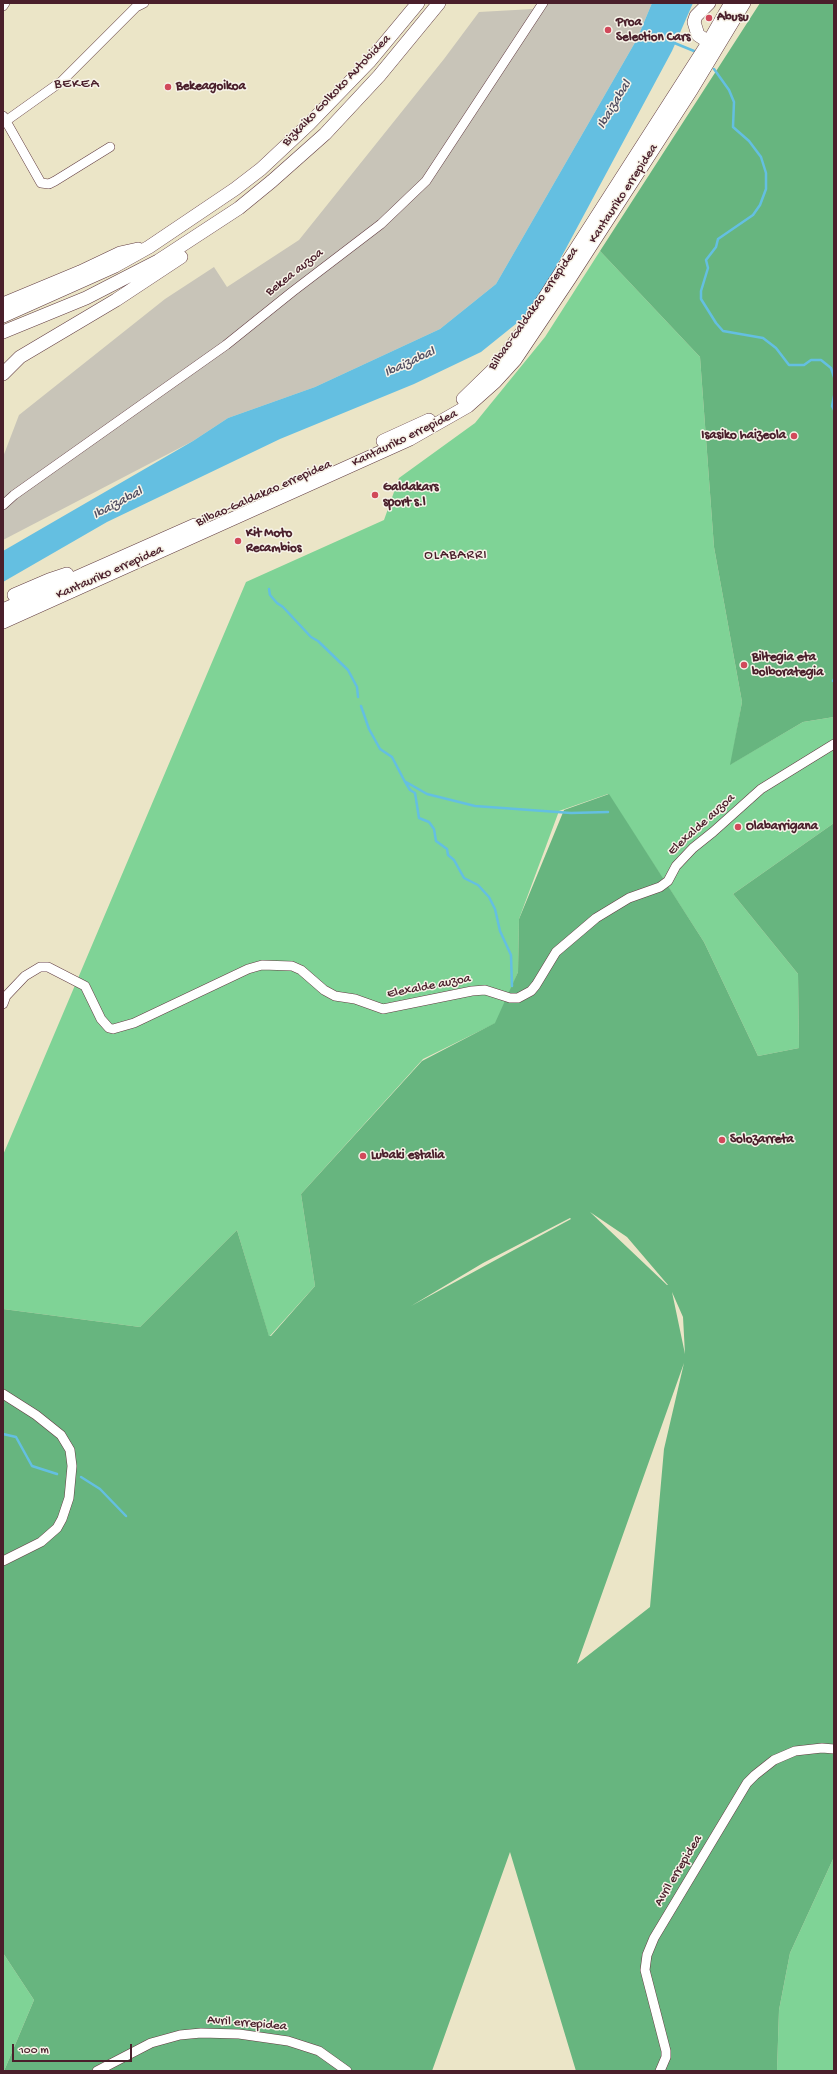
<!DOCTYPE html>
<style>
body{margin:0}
#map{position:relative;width:837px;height:2074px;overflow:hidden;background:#ebe5c7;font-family:"Gochi Hand",sans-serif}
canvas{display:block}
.frame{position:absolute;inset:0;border:4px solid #4a1f2b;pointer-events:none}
.scale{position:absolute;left:12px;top:2044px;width:120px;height:18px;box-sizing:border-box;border:2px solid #4a1f2b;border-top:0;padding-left:5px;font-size:12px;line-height:14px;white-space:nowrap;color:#4a1f2b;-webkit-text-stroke:3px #f7f3e8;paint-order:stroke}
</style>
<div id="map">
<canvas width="837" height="2074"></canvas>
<div class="frame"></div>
<div class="scale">100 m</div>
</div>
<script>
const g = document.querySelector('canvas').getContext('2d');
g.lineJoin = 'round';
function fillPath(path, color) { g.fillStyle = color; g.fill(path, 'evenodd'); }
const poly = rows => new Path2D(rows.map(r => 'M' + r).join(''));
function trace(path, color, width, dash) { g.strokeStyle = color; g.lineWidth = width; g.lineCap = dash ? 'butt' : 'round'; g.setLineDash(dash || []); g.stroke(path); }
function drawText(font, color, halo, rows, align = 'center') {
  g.font = font + ' "Gochi Hand",sans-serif'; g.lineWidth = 3; g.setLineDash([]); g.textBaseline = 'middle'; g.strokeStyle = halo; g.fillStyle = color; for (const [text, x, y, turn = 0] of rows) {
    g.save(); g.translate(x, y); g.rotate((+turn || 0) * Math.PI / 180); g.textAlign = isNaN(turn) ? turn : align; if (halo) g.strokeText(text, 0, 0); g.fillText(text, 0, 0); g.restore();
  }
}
fillPath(poly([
 [537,3,652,3,637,39,496,284,440,329,315,387,228,418,193,441,3,540,3,457,19,415,165,299,214,267,227,287,299,240,444,59,479,12,533,9]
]), '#c8c4b8');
fillPath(poly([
 [600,251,700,357,714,547,742,702,731,764,803,722,834,717,834,823,733,894,798,974,799,1048,758,1056,704,942,608,794,559,811,519,919,518,972,498,1022,423,1059,301,1194,315,1286,269,1337,237,1230,140,1327,3,1309,3,1155,246,582,384,520,399,478,475,423,545,337],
 [834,1857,834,2071,777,2071,779,2010,790,1953],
 [3,1953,34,2000,4,2071,3,2071]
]), '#7fd396');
fillPath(poly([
 [760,3,834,3,834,717,803,722,730,765,742,702,714,547,700,357,600,251],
 [609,794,704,942,758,1056,799,1048,798,974,733,894,834,823,834,1857,790,1953,779,2010,777,2071,576,2071,510,1852,432,2071,4,2071,34,2000,3,1953,3,1309,140,1327,237,1230,269,1336,271,1336,315,1286,301,1194,422,1061,495,1023,518,972,519,919,564,810],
 [590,1212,627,1237,668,1285,667,1285],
 [570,1218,571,1219,411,1306,483,1263],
 [672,1292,683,1317,685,1354],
 [684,1363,664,1449,650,1607,577,1664]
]), '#67b57f');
fillPath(poly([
 [652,3,693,3,672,51,542,293,522,319,481,352,414,384,280,439,107,522,3,582,3,551,193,441,228,418,315,387,440,329,496,284,637,39]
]), '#64bfe1');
trace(poly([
 [672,42,694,51],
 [714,69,729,90,734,102,733,127,749,141,761,157,766,173,766,189,760,205,753,215,718,239,716,247,706,260,708,268,701,291,701,299,716,323,723,331,763,338,776,348,789,365,804,365,811,360,821,360,831,368,834,377],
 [834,396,832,406,834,410],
 [269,589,270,595,277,603,283,607,311,637,318,641,348,670,357,687,358,697],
 [833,681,834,679],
 [361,706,369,729,380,749,392,757,404,780,410,790,415,793,419,818,429,822,434,829,436,841,447,849,448,855,454,860,464,878,478,885,489,897,495,909,500,931,511,955,512,986],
 [406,782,427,794,475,806,571,813,608,812],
 [3,1434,16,1437,32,1466,57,1474],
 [81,1477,100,1489,126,1516]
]), '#64bfe1', 2.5);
const minor = poly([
 [3,6,5,3],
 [3,116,41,183,49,184,55,181,110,147],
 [3,123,62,81,136,7,144,3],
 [3,505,14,495,226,345,292,292,381,224,426,181,543,3],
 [3,1004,6,996,25,976,40,967,48,967,85,986,101,1019,109,1028,113,1029,134,1023,248,969,262,965,292,966,301,970,324,990,335,996,355,999,383,1009,472,991,485,990,510,998,518,998,531,991,536,985,556,952,596,918,629,898,660,887,668,881,676,866,693,848,713,832,761,789,834,744],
 [3,1394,36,1415,61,1435,70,1450,72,1466,69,1498,62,1519,57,1528,41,1542,3,1561],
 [97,2071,151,2043,180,2035,201,2033,239,2034,288,2041,319,2051,347,2071],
 [660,2071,666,2057,666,2051,645,1970,647,1955,654,1938,747,1783,755,1775,774,1760,795,1751,822,1748,834,1749]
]);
const highway = poly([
 [709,3,696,16,694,22,698,35,716,47],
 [3,304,80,272,120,253,138,249],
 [3,316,115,266,149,247,235,189,261,169,309,124,369,62,418,3],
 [3,332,86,298,158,261,239,208,272,181,325,134,379,76,439,3],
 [3,374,20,357,116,300,181,257],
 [463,399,498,365,527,325,708,43,731,3],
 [383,441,429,420],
 [14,595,49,580,67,574],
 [3,610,195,525],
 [3,622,410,439,468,406,495,382,515,360,570,278,692,89,744,3]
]);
trace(minor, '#623d42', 10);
trace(highway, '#623d42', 14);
trace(minor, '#fff', 9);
trace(highway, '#fff', 13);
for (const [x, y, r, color] of [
 [709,18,4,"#d1495b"],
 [608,30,4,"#d1495b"],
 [168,87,4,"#d1495b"],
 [794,436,4,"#d1495b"],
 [375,495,4,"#d1495b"],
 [238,541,4,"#d1495b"],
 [744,665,4,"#d1495b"],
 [738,827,4,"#d1495b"],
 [722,1140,4,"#d1495b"],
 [363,1156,4,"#d1495b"]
]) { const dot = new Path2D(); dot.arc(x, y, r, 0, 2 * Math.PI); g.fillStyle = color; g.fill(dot); trace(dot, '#f7f3e8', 1.5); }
drawText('bold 13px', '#4a1f2b', '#f7f3e8', [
 ["Abusu",717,18],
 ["Proa",616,23],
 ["Selection Cars",616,38],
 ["Bekeagoikoa",176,87],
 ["Isasiko haizeola",786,436,"right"],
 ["Galdakars",383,488],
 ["sport s.l",383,503],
 ["Kit Moto",246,534],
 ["Recambios",246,549],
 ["Biltegia eta",752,658],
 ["bolborategia",752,673],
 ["Olabarrigana",746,827],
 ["Solozarreta",730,1140],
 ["Lubaki estalia",371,1156]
], 'left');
drawText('13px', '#4a1f2b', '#f7f3e8', [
 ["Bizkaiko Golkoko Autobidea",337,91,-46],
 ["Kantauriko errepidea",624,194,-57],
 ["Bekea auzoa",295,273,-38],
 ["Bilbao-Galdakao errepidea",534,309,-55],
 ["Kantauriko errepidea",405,439,-26],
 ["Bilbao-Galdakao errepidea",264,494,-24],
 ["Kantauriko errepidea",110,573,-24],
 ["Elexalde auzoa",702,825,-42],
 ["Elexalde auzoa",429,987,-11],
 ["Avril errepidea",679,1871,-59],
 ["Avril errepidea",247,2024,5]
]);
g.letterSpacing = '1px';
drawText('14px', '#4a1f2b', '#f7f3e8', [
 ["BEKEA",77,85],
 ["OLABARRI",456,556]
]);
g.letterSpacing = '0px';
drawText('italic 14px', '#524f62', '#f7f3e8', [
 ["Ibaizabal",615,105,-59],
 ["Ibaizabal",410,363,-25],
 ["Ibaizabal",118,504,-28]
]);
</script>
